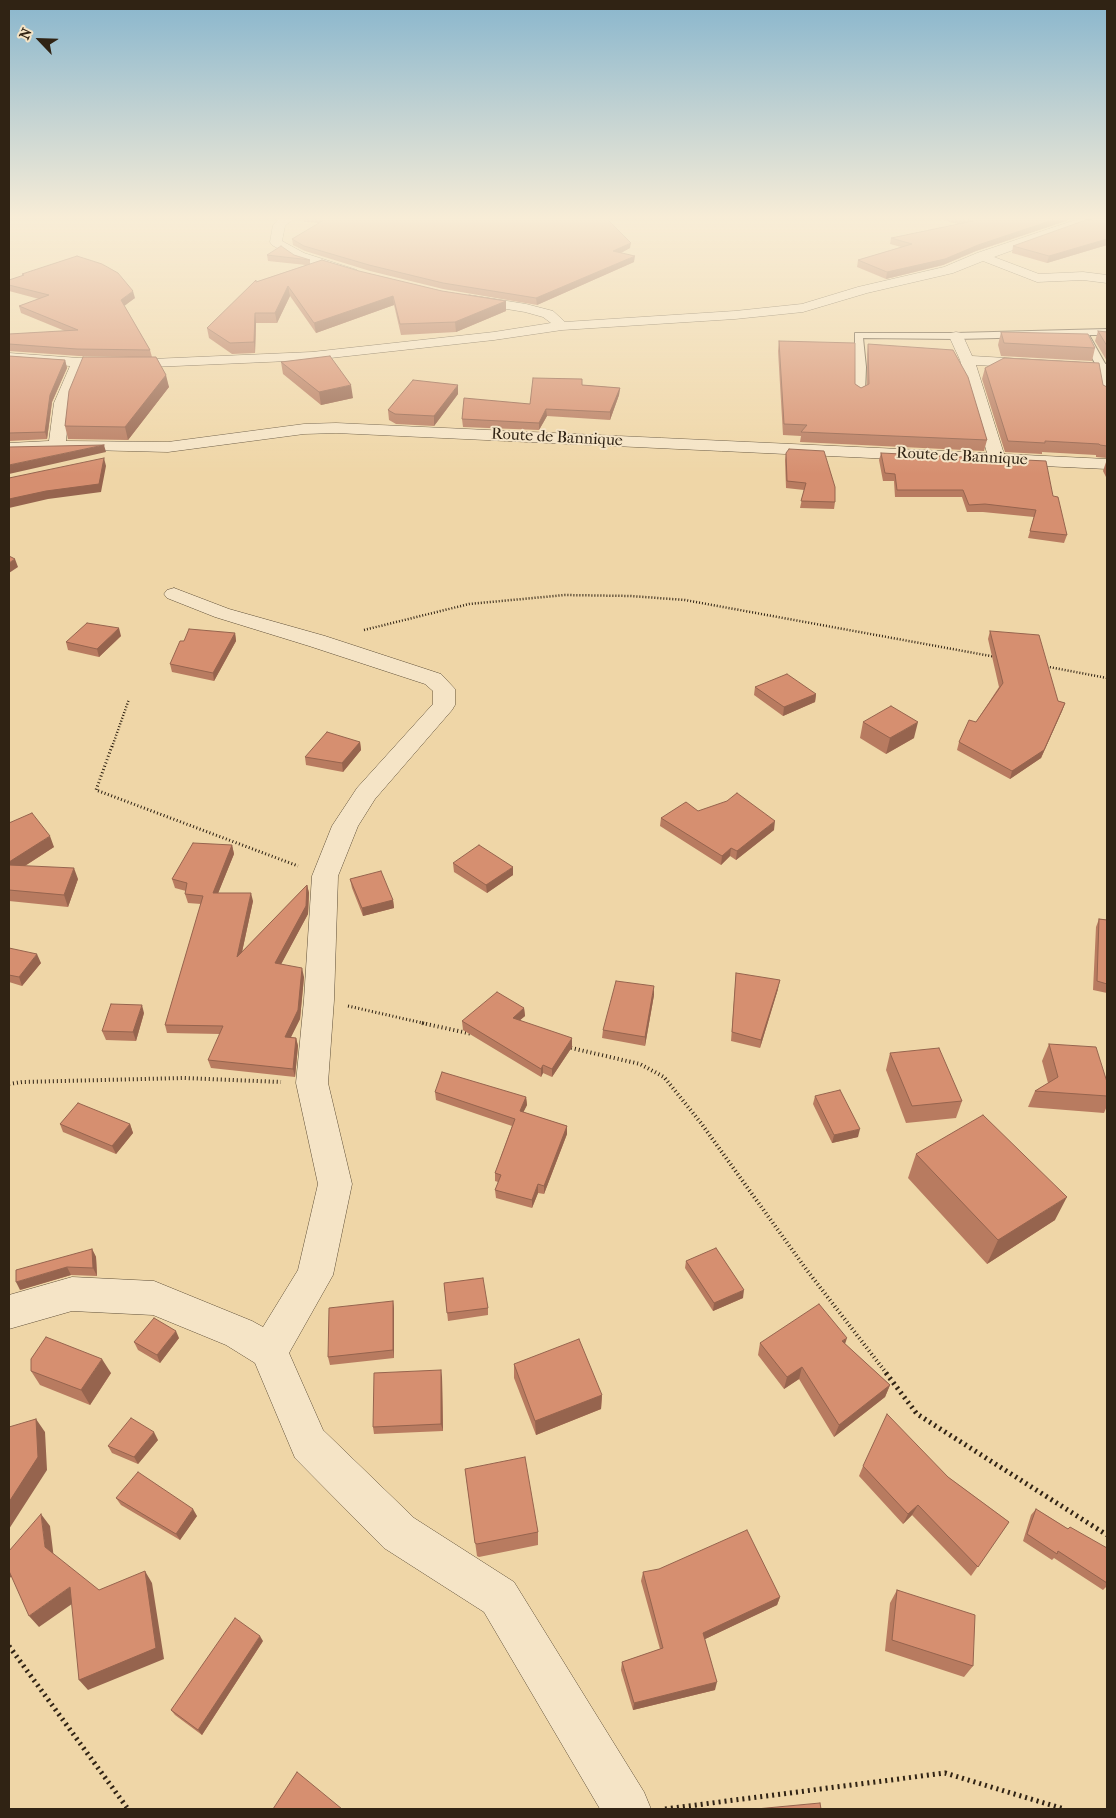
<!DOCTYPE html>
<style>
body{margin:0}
#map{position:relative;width:1116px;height:1818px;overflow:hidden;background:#efd6a7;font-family:"IM FELL French Canon",serif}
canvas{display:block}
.frame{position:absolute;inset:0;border:10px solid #302314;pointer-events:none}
.north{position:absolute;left:15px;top:15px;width:50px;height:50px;-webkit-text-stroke:4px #f5e4c6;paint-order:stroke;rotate:294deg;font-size:14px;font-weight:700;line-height:20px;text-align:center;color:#302314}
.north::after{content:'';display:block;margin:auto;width:18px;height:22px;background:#302314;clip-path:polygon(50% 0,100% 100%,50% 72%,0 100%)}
</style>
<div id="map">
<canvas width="1116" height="1818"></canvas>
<div class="frame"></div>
<div class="north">N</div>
</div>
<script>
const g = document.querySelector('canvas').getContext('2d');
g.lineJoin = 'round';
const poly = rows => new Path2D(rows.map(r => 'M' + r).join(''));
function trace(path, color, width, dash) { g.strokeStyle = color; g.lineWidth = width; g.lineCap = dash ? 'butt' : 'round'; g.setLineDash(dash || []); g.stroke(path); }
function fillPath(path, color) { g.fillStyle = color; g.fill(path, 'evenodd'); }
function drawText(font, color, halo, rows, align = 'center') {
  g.font = font + ' "IM FELL French Canon",serif'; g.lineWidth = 4; g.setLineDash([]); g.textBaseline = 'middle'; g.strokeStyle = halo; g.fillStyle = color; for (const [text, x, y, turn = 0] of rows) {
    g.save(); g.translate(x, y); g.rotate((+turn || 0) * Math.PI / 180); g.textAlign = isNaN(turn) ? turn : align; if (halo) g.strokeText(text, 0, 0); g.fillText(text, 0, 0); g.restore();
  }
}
const service = poly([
 [1107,329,1107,335,1089,335,1107,367,1107,398,1102,395,1097,367,1080,336,956,339,863,338,866,367,865,394,860,397,855,394,855,333,956,333,1107,329]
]);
const minor = poly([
 [278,220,292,220,285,226,282,241,304,253,357,270,358,273,357,276,347,276,296,259,272,245,270,242,273,225,278,220],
 [1075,220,1092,220,1090,222,994,257,1039,274,1083,272,1107,275,1107,283,1083,280,1037,282,983,261,953,273,867,293,803,312,735,319,562,330,494,340,312,360,152,367,85,367,70,403,66,441,168,442,304,424,336,423,987,453,960,360,949,336,951,333,956,332,961,333,963,336,972,356,1107,364,1107,370,1102,372,976,365,1004,454,1107,459,1107,469,336,433,304,434,168,452,88,450,9,453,9,443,49,441,54,403,70,366,9,361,9,353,79,358,152,359,312,352,494,332,551,323,543,317,525,312,464,302,462,299,469,295,526,304,553,311,565,322,735,311,802,304,858,287,944,267,977,253,1075,220],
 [174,588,229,609,325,636,441,674,455,689,455,705,452,710,375,799,358,826,338,876,334,1000,328,1083,352,1184,333,1275,289,1353,323,1430,414,1518,514,1582,644,1792,651,1809,600,1809,484,1612,384,1548,295,1458,255,1363,226,1345,153,1315,72,1311,9,1329,9,1295,72,1277,154,1281,252,1321,263,1327,298,1270,318,1184,296,1083,304,1000,312,876,332,826,357,788,433,704,433,691,425,684,309,646,215,617,167,598,164,594,167,590,174,588]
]);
trace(service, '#605039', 2);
trace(minor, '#605039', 1);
trace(poly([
 [364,630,469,604,565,595,631,596,685,600,996,657],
 [1044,666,1107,678],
 [112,747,129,699]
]), '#302314', 2.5, [1, 2]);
trace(poly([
 [112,746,96,790,298,866],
 [348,1006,427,1024]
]), '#302314', 3, [1, 2.5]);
trace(poly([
 [422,1023,472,1034],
 [567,1047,640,1064,664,1077,701,1123,806,1269,887,1374],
 [9,1084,22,1082,184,1078,281,1082]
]), '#302314', 4, [1, 3]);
trace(poly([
 [886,1373,917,1414,1107,1535],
 [9,1646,128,1809],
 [665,1809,945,1773,1064,1809]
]), '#302314', 5, [2, 4]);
fillPath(service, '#f5e4c6');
fillPath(minor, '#f5e4c6');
fillPath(poly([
 [304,220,608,220,630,248,621,253,634,262,537,305,443,289,370,271,305,251,293,245,292,239,319,223,304,222],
 [941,220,1069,220,976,251,943,265,886,279,857,267,858,260,901,247,890,244,891,238,958,224],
 [1107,220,1107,245,1047,263,1012,253,1013,246],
 [267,255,294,255,310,260,310,264,359,271,442,291,506,301,506,311,456,332,401,335,394,305,316,333,290,296,277,323,256,323,255,353,232,354,209,338,207,328,256,282,306,265,268,261],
 [22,274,135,298,124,305,150,350,152,357,169,387,128,440,68,439,65,426,130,357,79,356,9,351,9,334,65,331,21,313,19,306,39,299,9,291,9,280,22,276],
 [1098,331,1107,332,1107,361,1095,341],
 [1001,332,1095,348,1092,361,1001,356,998,345],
 [779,341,855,384,861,388,867,385,867,354,868,344,987,440,984,451,800,442,801,436,783,435,778,351],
 [9,356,65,360,67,368,52,402,47,439,9,441],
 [281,362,353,398,321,405,283,374],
 [985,368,1103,385,1107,387,1107,458,1096,457,1096,455,1042,452,1042,454,1005,452,982,379],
 [582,385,620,388,619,395,610,420,547,416,539,430,463,427,462,419,530,404],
 [458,394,434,426,396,424,389,420,388,410],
 [786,453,835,502,834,509,800,508,804,490,786,488,785,460],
 [881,453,1053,496,1067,535,1064,543,1028,538,1034,517,983,512,967,512,962,497,895,497,894,481,883,481,879,460],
 [1107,459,1107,479,1103,471],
 [990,631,1058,701,1065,703,1062,711,1041,758,1010,779,957,750,959,742,976,722,999,687,988,639],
 [235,633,236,641,214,681,172,672,170,664,184,641],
 [121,636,99,657,68,650,66,642],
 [755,687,816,694,815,702,783,716,754,695],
 [863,722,914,738,886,754,860,738],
 [360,742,361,750,343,772,306,765,305,757],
 [698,811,774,830,736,860,730,856,721,865,660,826,661,818],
 [9,823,54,847,25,866,78,879,68,907,9,901],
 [232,845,234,854,218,893,253,901,242,952,307,885,309,893,308,914,281,964,304,977,300,1019,291,1037,296,1038,298,1046,295,1077,211,1068,208,1060,220,1034,167,1033,165,1025,201,904,188,903,185,894,186,891,175,888,172,879],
 [453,863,513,875,487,893,454,872],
 [350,879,393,900,394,908,363,916,352,888],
 [1099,919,1107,920,1107,993,1093,990,1096,927],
 [9,948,41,963,22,986,9,982],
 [736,973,778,989,760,1048,731,1041],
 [654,995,645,1046,602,1038,603,1030],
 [524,1008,525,1016,520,1020,572,1047,552,1077,543,1073,541,1077,463,1030,462,1021],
 [144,1013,136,1041,106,1040,102,1031],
 [1049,1044,1107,1082,1107,1106,1104,1113,1028,1107,1035,1091,1048,1083,1042,1061],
 [890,1053,962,1101,956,1118,906,1123,886,1070],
 [435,1092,526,1097,527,1105,523,1112,567,1126,567,1134,544,1194,538,1193,532,1208,496,1198,495,1190,498,1182,495,1181,495,1173,512,1126,436,1100],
 [815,1096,858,1137,832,1143,813,1104],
 [60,1124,130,1124,133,1133,116,1154,63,1132],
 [916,1154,1055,1220,987,1264,908,1178],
 [92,1249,96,1257,97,1276,71,1275,20,1290],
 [686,1261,743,1298,713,1311,685,1268],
 [444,1283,488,1308,488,1315,448,1321],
 [393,1301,394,1309,394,1358,330,1365,328,1357],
 [179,1338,160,1363,138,1350,134,1342],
 [760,1343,845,1344,890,1385,885,1397,834,1437,799,1379,784,1389,758,1355],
 [514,1364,602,1395,601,1409,536,1435,514,1378],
 [31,1371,111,1373,90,1405,40,1385],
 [442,1377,443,1431,374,1434,373,1427],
 [158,1440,138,1464,112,1453,108,1446],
 [863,1466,948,1477,1009,1522,971,1576,912,1515,903,1524,859,1476],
 [465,1469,538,1532,538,1545,479,1557,477,1556],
 [116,1498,197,1516,180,1540,121,1505],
 [1036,1509,1068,1529,1107,1548,1107,1586,1103,1590,1054,1558,1052,1560,1023,1541,1031,1515],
 [643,1572,780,1597,777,1605,705,1639,715,1690,633,1710,621,1670,622,1662,660,1649,641,1581],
 [897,1590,973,1666,964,1677,885,1651,890,1603],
 [263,1641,202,1735,175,1715,171,1710]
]), '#b87b60');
fillPath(poly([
 [1053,220,1069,220,976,251,943,265,886,279,887,272,978,245],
 [1107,239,1107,245,1047,263,1049,256],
 [631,243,630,248,613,257,613,251],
 [635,256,634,262,537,305,536,298],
 [288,286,290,296,277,323,275,313],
 [133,291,135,298,123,307,121,300],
 [393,296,394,305,316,333,314,323],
 [506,301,506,311,456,332,455,322],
 [255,313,256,323,255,353,254,342],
 [65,360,67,368,52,402,47,439,45,432,50,395],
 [166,375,169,387,128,440,125,427],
 [351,385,353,398,321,405,319,392],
 [458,385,458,394,434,426,434,416],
 [620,388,619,395,610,420,610,412],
 [546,409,547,416,539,430,539,423],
 [104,445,106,452,9,474,9,465],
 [104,458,106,466,101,492,48,499,9,508,9,499],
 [15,559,18,567,9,573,9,563],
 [119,628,121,636,99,657,97,649],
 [235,633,236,641,214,681,213,673],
 [816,694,815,702,783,716,784,707],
 [1065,703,1062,711,1041,758,1010,779,1012,771],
 [918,722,914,738,886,754,890,738],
 [360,742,361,750,343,772,342,763],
 [775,821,774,830,736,860,737,851],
 [50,836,54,847,9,876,9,862],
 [232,845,234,854,215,901,213,893],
 [731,848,730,856,721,865,722,856],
 [513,867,513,875,487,893,486,885],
 [74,868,78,879,68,907,64,895],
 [307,885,309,893,308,914,277,972,275,963],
 [251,893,253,901,239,966,237,957],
 [393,900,394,908,363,916,362,908],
 [37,954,41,963,22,986,19,977],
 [302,968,304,977,300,1019,287,1045,285,1037],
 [780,980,778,989,760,1048,761,1040],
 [654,986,654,995,645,1046,645,1037],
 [142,1005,144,1013,136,1041,133,1032],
 [524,1008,525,1016,513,1026,513,1018],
 [296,1038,298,1046,295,1077,293,1069],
 [572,1038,572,1047,552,1077,552,1069],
 [543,1065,543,1073,541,1077,541,1069],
 [526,1097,527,1105,520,1119,520,1111],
 [130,1124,133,1133,116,1154,112,1146],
 [567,1126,567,1134,544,1194,544,1186],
 [860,1129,858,1137,832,1143,834,1135],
 [538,1184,538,1193,532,1208,532,1200],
 [1067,1197,1055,1220,987,1264,998,1240],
 [92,1249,96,1257,97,1276,93,1268],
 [67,1267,71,1275,20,1290,16,1282],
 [744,1290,743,1298,713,1311,714,1303],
 [393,1301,394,1309,394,1358,393,1350],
 [176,1331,179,1338,160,1363,157,1355],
 [847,1338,843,1350,842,1341],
 [102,1359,111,1373,90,1405,81,1390],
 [802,1367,799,1379,784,1389,787,1377],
 [441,1370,442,1377,443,1431,441,1424],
 [890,1385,885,1397,834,1437,839,1425],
 [602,1395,601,1409,536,1435,535,1421],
 [36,1419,45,1432,47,1470,9,1529,9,1502],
 [154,1432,158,1440,138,1464,134,1457],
 [918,1505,912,1515,903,1524,908,1514],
 [193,1509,197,1516,180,1540,176,1534],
 [41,1514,50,1526,54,1559,45,1547],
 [9,1567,16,1575,9,1578],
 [145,1571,152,1583,164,1659,88,1690,79,1680],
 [70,1587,79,1599,39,1627,29,1616],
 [780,1597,777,1605,701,1641,703,1633],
 [260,1636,263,1641,202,1735,198,1730],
 [717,1682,715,1690,633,1710,634,1703]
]), '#96644e');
const building = poly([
 [324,220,608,220,631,243,613,251,635,256,536,298,443,283,369,265,304,246,292,239,324,220],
 [968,220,1053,220,978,245,945,259,887,272,858,260,912,244,891,238,973,221,968,220],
 [1086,220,1107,220,1107,239,1049,256,1013,246,1086,220],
 [281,246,294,255,310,260,267,255,281,246],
 [77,256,102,264,118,273,133,291,121,300,150,350,77,349,9,344,9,334,78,330,19,306,49,295,9,285,9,280,24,275,22,274,77,256],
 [322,260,359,271,442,291,506,301,455,322,400,324,393,296,314,323,288,286,275,313,255,313,254,342,230,343,207,328,256,280,256,282,322,260],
 [1098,331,1107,332,1107,346,1098,331],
 [1001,332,1088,334,1095,348,1004,343,1001,332],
 [779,341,855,343,855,384,861,388,869,384,868,344,953,350,968,377,987,440,801,432,807,425,784,424,779,341],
 [9,356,65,360,50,395,45,432,9,433,9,356],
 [330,356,351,385,319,392,281,362,330,356],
 [83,357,156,357,166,375,125,427,65,426,69,391,83,357],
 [1004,358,1099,363,1103,385,1107,387,1107,446,1100,445,1099,444,1045,441,1045,443,1008,441,985,368,1004,358],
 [533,378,582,379,582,385,620,388,610,412,546,409,539,423,462,419,464,398,530,404,533,378],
 [413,380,458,385,434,416,395,414,388,410,413,380],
 [104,445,9,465,9,447,104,445],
 [789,449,824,451,835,487,835,502,801,501,806,483,787,481,786,453,789,449],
 [881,453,1046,461,1053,496,1058,497,1067,535,1030,531,1036,510,985,504,969,505,963,490,897,490,895,474,885,473,881,453],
 [104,458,99,484,46,491,9,499,9,478,104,458],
 [9,556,15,559,9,563,9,556],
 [87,623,119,628,97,649,66,642,87,623],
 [189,629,235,633,213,673,170,664,180,641,184,641,189,629],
 [990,631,1039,635,1058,701,1065,703,1044,750,1012,771,959,742,969,720,976,722,1003,683,990,631],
 [787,674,816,694,784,707,755,687,787,674],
 [891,706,918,722,890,738,863,722,891,706],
 [327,732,360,742,342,763,305,757,327,732],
 [737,793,775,821,737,851,731,848,722,856,661,818,686,802,698,811,727,801,737,793],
 [32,813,50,836,9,862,9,823,32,813],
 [193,843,232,845,213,893,251,893,237,957,307,885,306,906,275,963,302,968,298,1010,285,1037,296,1038,293,1069,208,1060,223,1026,165,1025,203,896,185,894,187,883,172,879,193,843],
 [479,845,513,867,486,885,453,863,479,845],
 [9,865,74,868,64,895,9,890,9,865],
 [381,871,393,900,362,908,350,879,381,871],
 [1099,919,1107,920,1107,984,1097,981,1099,919],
 [9,948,37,954,19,977,9,975,9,948],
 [736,973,780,980,761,1040,732,1032,736,973],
 [616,981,654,986,645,1037,603,1030,616,981],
 [497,992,524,1008,513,1018,572,1038,552,1069,543,1065,541,1069,462,1021,497,992],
 [111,1004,142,1005,133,1032,102,1031,111,1004],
 [1049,1044,1096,1047,1107,1082,1107,1096,1035,1091,1058,1077,1049,1044],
 [939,1048,962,1101,912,1106,890,1053,939,1048],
 [442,1072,526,1097,520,1111,567,1126,544,1186,538,1184,532,1200,495,1190,501,1175,495,1173,515,1119,435,1092,442,1072],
 [840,1090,860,1129,834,1135,815,1096,840,1090],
 [78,1103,130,1124,112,1146,60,1124,78,1103],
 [983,1115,1067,1197,998,1240,916,1154,983,1115],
 [716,1248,744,1290,714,1303,686,1261,716,1248],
 [92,1249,93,1268,67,1267,16,1282,16,1270,92,1249],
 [483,1278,488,1308,447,1313,444,1283,483,1278],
 [393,1301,393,1350,328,1357,329,1308,393,1301],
 [819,1304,847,1338,842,1341,890,1385,839,1425,802,1367,787,1377,760,1343,819,1304],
 [154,1318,176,1331,157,1355,134,1342,154,1318],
 [46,1337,102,1359,81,1390,31,1371,31,1359,46,1337],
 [579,1339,602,1395,535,1421,514,1364,579,1339],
 [441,1370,441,1424,373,1427,374,1373,441,1370],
 [887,1414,948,1477,1009,1522,978,1567,918,1505,908,1514,863,1466,887,1414],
 [131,1418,154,1432,134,1457,108,1446,131,1418],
 [36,1419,38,1457,9,1502,9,1427,36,1419],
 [525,1457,538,1532,477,1544,475,1543,465,1469,525,1457],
 [138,1472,193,1509,176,1534,116,1498,138,1472],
 [1036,1509,1068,1529,1070,1527,1107,1548,1107,1583,1058,1551,1057,1554,1027,1534,1036,1509],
 [41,1514,45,1547,99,1590,145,1571,156,1648,79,1680,70,1587,29,1616,9,1571,9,1551,41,1514],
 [747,1530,780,1597,703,1633,717,1682,634,1703,622,1662,663,1648,643,1572,659,1569,747,1530],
 [897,1590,975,1615,973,1666,892,1640,897,1590],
 [235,1618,260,1636,198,1730,171,1710,235,1618],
 [297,1772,342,1809,273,1809,297,1772],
 [820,1803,821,1809,756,1809,820,1803]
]);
fillPath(building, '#d68f70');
trace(building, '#96644e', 1);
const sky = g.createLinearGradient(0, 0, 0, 474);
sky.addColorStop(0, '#89b6cd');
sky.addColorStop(0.46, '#f8edd7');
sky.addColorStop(1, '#f8edd700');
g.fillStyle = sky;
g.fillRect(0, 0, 1116, 474);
drawText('16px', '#302314', '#f5e4c6', [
 ["Route de Bannique",557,438,3],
 ["Route de Bannique",962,457,3]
]);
</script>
